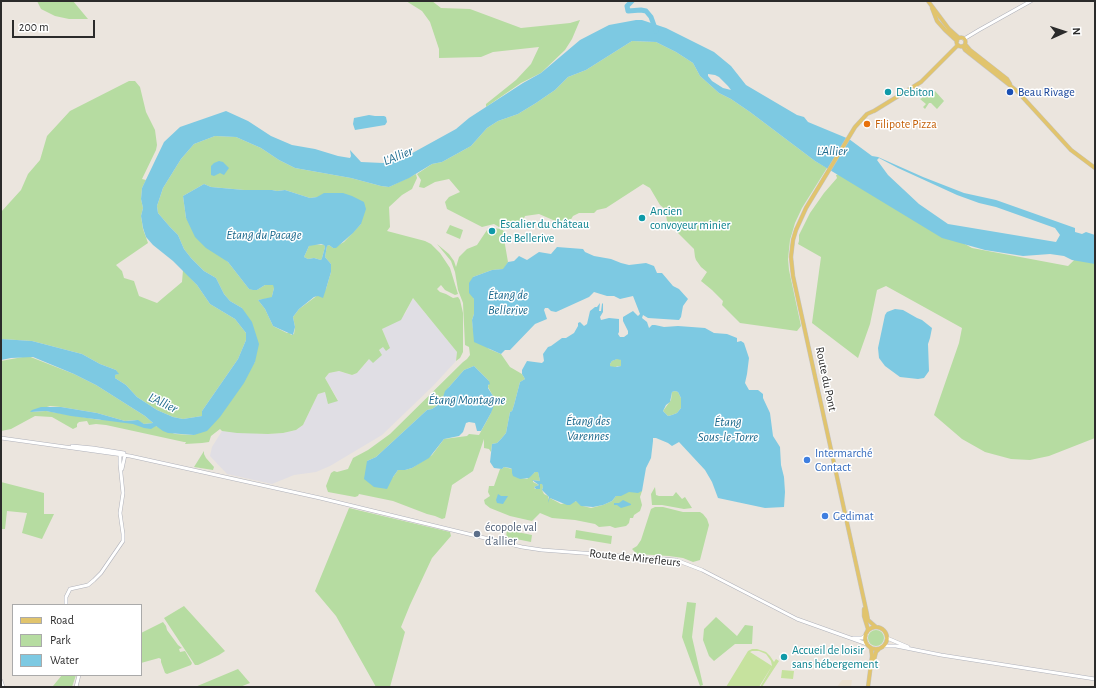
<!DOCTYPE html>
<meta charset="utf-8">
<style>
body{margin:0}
#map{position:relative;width:1096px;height:688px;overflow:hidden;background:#ebe5de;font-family:"Alegreya Sans",sans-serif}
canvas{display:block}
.frame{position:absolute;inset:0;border:2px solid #2b2b2b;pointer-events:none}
.legend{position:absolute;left:12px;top:604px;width:130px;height:72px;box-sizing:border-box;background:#fff;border:1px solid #aaa;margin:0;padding:5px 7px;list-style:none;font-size:12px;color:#2b2b2b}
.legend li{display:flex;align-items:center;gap:8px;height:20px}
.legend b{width:20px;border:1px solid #aaa}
.north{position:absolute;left:1044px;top:12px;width:40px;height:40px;-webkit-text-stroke:3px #fff;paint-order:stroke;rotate:87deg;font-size:11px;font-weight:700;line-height:16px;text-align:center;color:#2b2b2b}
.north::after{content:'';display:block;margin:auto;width:14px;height:18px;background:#2b2b2b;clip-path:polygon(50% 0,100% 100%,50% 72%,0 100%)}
.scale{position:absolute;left:12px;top:20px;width:83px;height:18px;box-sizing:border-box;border:2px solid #2b2b2b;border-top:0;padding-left:5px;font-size:12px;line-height:14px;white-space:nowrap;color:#2b2b2b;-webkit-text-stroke:3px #fff;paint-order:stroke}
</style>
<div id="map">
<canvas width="1096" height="688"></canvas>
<div class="frame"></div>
<ul class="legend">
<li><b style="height:5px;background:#e1c46d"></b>Road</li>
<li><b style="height:11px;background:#b6dca1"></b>Park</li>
<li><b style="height:11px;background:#7dc9e2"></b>Water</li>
</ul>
<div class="north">N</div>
<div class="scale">200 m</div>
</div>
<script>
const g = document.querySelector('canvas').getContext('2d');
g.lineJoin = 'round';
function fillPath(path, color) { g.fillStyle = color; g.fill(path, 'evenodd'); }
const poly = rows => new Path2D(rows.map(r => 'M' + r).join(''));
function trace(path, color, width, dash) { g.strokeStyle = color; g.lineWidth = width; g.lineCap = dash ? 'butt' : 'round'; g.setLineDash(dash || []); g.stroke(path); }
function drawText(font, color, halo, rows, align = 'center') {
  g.font = font + ' "Alegreya Sans",sans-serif'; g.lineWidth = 3; g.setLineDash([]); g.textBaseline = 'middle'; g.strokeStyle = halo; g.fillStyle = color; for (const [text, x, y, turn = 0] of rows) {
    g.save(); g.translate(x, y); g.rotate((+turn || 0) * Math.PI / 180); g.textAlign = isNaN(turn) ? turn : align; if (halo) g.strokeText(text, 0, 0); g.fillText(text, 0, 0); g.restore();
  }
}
fillPath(poly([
 [413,298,457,352,456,361,433,386,382,435,330,466,316,472,294,475,272,484,227,474,210,456,212,447,222,431,268,434,283,433,296,430,303,425,318,394,325,392,338,400,325,378,329,373,339,371,352,375,357,373,369,359,382,355,379,350,383,347,390,348,382,329,405,314]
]), '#e0dee4');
fillPath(poly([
 [842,680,852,680,851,687,837,687]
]), '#ebe1d0');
fillPath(poly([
 [37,1,73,1,88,19,69,19,55,16,41,9],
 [406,1,432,1,441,8,470,9,521,28,570,23,580,20,572,39,565,50,541,73,521,83,486,107,486,104,516,80,531,64,539,47,493,52,481,57,439,58,439,49,430,22,422,11],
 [632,41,656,42,676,52,693,63,700,76,719,93,731,99,750,112,815,161,827,168,802,208,795,223,790,240,788,259,789,270,801,326,797,331,740,323,722,305,723,301,712,290,701,281,707,272,701,267,696,260,695,257,694,249,671,226,667,221,665,209,660,205,650,188,643,184,606,208,597,210,594,213,579,213,573,216,567,226,539,214,525,216,522,223,499,227,494,224,482,227,447,209,445,202,449,197,460,192,449,179,435,182,424,188,419,187,421,180,417,174,432,164,442,162,471,146,487,128,498,121,518,114,536,103,555,90,568,77,586,70],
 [129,81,135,81,140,87,146,112,155,130,157,145,156,150,142,179,146,180,142,188,141,199,143,208,141,216,143,229,148,243,116,265,122,271,124,278,134,281,139,296,157,303,182,282,183,270,197,285,210,304,235,319,246,333,246,340,238,359,202,411,202,416,183,419,173,417,157,410,137,397,126,385,115,378,115,375,118,374,116,370,100,364,82,354,32,341,1,339,1,212,21,190,28,174,40,160,47,136,70,111],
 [935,91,944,101,937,109,931,103,929,103,925,109,923,107,926,104,920,99],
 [215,136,236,137,261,148,279,160,295,168,351,178,381,186,389,187,416,174,417,178,412,189,402,195,389,207,390,227,387,231,425,241,431,244,440,253,450,268,458,294,455,295,445,290,441,285,437,289,440,292,446,294,453,298,458,297,460,300,463,313,463,352,460,358,456,361,457,352,413,298,401,320,382,329,390,348,386,351,383,347,379,350,382,355,373,363,369,359,357,373,352,375,339,371,329,373,325,378,338,401,328,404,325,392,318,394,303,425,296,430,283,433,268,434,237,433,222,431,220,429,211,436,209,442,202,443,185,444,186,442,184,442,106,425,96,424,89,425,87,421,79,422,77,424,77,427,73,429,52,417,35,416,11,429,1,431,1,361,28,356,74,374,96,385,145,416,153,423,144,424,135,420,125,421,97,413,61,407,50,406,31,412,46,411,100,420,105,419,156,426,175,434,194,435,255,362,242,308,230,301,224,294,216,278,204,271,191,258,184,249,178,235,170,227,158,213,157,206,163,188,181,159,194,144],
 [204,184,211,187,244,190,272,190,277,191,285,190,310,198,317,197,361,224,344,242,333,248,329,245,327,246,325,257,331,264,331,272,326,289,299,309,293,317,295,327,294,334,291,335,290,333,287,333,273,326,265,309,258,300,272,298,272,296,274,288,274,285,265,285,257,290,249,289,228,262,186,218,183,196],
 [839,174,972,248,1068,266,1095,240,1095,438,1049,456,1030,460,1011,459,985,452,962,439,934,415,959,343,962,328,886,286,877,290,870,324,858,358,812,323,821,257,798,244,799,241,799,235,810,213,824,193,837,178,836,175],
 [450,225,463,230,460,239,446,233],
 [493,228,501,229,505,232,504,239,508,262,504,269,492,270,473,277,472,294,474,299,474,314,472,320,473,329,489,349,501,354,510,367,522,374,525,379,520,382,514,405,512,411,510,412,506,433,501,439,497,443,492,444,491,452,489,449,484,448,484,439,473,471,452,485,445,518,442,519,435,516,427,514,393,501,359,494,358,496,355,497,328,492,326,486,331,473,334,471,337,472,348,469,353,458,368,450,390,434,463,362,467,359,470,355,469,347,465,345,463,303,458,290,455,272,451,261,437,244,449,254,454,261,456,267,459,257,467,249,477,245,487,230],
 [474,366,489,381,488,387,493,396,491,413,479,435,469,434,467,436,444,439,432,455,412,468,405,470,398,470,393,477,367,461,376,457,427,410,432,409,441,403,442,398,449,387,464,370],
 [312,244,324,245,325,247,322,258,321,260,314,258,308,259,304,257,309,246],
 [619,358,621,360,621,366,617,366,615,368,610,366,610,364,612,361],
 [675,391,678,392,681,398,681,408,677,413,672,415,668,416,663,411,671,400,672,392],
 [204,451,204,454,206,458,214,467,213,470,194,467],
 [504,467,512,469,512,471,522,478,527,479,535,472,538,472,540,481,533,480,533,482,539,485,534,487,535,489,539,489,540,484,542,483,543,487,542,490,544,494,548,496,549,500,550,498,561,504,577,501,583,506,591,508,603,505,612,501,616,496,626,492,642,491,640,497,642,505,640,511,634,515,633,518,630,518,629,523,626,526,615,528,610,526,599,527,595,524,575,520,552,518,540,513,532,521,510,516,490,508,485,504,484,500,490,496,488,492,489,486,494,486,500,469,502,469],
 [1,482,44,493,44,514,54,514,42,539,22,533,27,513,7,511,5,529,1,529],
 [655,487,656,495,659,496,673,496,676,492,682,499,685,497,692,508,684,509,662,505,652,505,651,494],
 [663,507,683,512,700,512,703,514,707,519,709,525,700,560,693,562,683,558,669,556,637,554,632,549,637,546,641,540,651,509,655,507],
 [349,508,450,532,451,536,432,558,410,605,401,627,405,632,390,687,376,687,336,616,315,591],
 [507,530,532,535,531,542,506,537],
 [576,530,612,536,611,544,575,538],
 [687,602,696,603,692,637,703,685,700,686,682,637],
 [184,606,225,651,219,655,198,665,195,665,164,618],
 [716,617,737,636,745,625,753,626,752,644,735,644,714,661,709,656,703,640,704,629],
 [163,622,166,626,167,630,178,645,182,648,179,649,180,652,185,651,192,663,191,665,167,674,165,673,161,662,161,659,159,658,141,663,141,633],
 '868 638a8 8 0 1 1 16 0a8 8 0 1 1-16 0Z',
 [238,669,250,683,240,687,195,687],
 [62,675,76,675,72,687,53,686]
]), '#b6dca1');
fillPath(poly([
 [752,649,757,649,766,652,770,656,774,662,776,659,779,661,762,687,760,687,772,666,759,687,726,687,748,651],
 [752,651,759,651,766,654,771,661,772,666,750,652],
 [782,670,794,671,793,679,781,678]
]), '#c6e29e');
fillPath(poly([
 [636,20,642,20,666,28,714,52,731,66,746,85,797,115,804,117,808,122,849,139,872,156,878,157,923,177,964,193,996,200,1075,228,1075,232,1082,234,1086,232,1095,235,1095,264,1072,260,1064,256,1050,254,1023,256,985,250,942,238,815,161,750,112,731,99,719,93,700,76,693,63,676,52,656,42,632,41,586,70,568,77,555,90,536,103,518,114,498,121,487,128,471,146,442,162,432,164,409,178,389,187,381,186,351,178,295,168,279,160,261,148,236,137,215,136,194,144,181,159,163,188,157,206,158,213,170,227,178,235,184,249,191,258,204,271,216,278,224,294,230,301,242,308,252,322,259,344,255,362,244,383,220,417,207,431,194,435,168,433,163,431,156,426,151,429,144,428,133,424,71,416,46,411,30,412,32,410,41,407,61,407,97,413,125,421,138,420,144,424,153,423,145,416,96,385,74,374,33,357,11,358,1,360,1,339,32,341,82,354,100,364,116,370,119,374,115,375,115,378,126,385,137,397,157,410,173,417,183,419,202,416,202,411,238,359,246,340,246,333,235,319,210,304,197,285,173,261,153,245,146,237,143,228,141,216,143,208,141,199,142,188,164,142,180,127,226,111,248,121,271,136,292,145,315,149,338,156,350,158,351,156,350,150,361,162,383,163,392,161,407,156,456,129,469,118,523,83,541,73,580,40,609,25],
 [708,74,715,75,719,77,728,86,731,90,723,88,712,81,708,76],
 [879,158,898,168,957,195,979,203,996,207,1055,228,1060,235,1056,242,948,224,919,204,888,175,877,160],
 [369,115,375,116,384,116,386,117,387,122,385,125,355,130,353,124,354,118],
 [219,161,223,162,229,168,224,175,220,173,214,176,211,175,211,166,214,163],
 [204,184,211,187,244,190,272,190,277,191,285,190,310,198,317,197,324,193,343,193,352,196,364,202,366,209,361,224,353,233,336,248,333,248,329,245,327,246,325,257,331,264,331,272,326,289,323,298,318,296,314,297,299,309,293,317,295,327,293,335,273,326,265,309,258,300,272,297,272,296,274,288,273,285,265,285,257,290,253,290,249,289,228,262,206,248,195,237,186,218,183,196],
 [321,244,324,245,325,247,322,258,321,260,314,258,308,259,304,257,309,246],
 [557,247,583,249,585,252,594,256,611,259,621,263,629,265,646,263,654,266,657,273,662,273,673,286,679,289,688,299,683,306,681,317,679,320,648,318,643,315,642,318,647,322,649,328,652,325,655,325,664,327,678,326,705,328,714,333,727,334,737,338,737,342,741,341,744,343,749,358,747,374,745,383,749,390,758,390,763,394,763,398,770,413,773,436,780,447,781,465,784,477,785,492,784,507,765,508,718,498,712,482,705,470,679,442,672,446,668,443,656,438,653,438,653,441,651,458,646,468,642,491,638,493,629,492,621,496,616,496,612,501,603,505,593,507,581,506,576,501,570,505,567,505,550,498,548,503,549,497,542,490,543,487,542,484,540,484,540,489,536,489,534,487,539,485,532,480,540,481,538,472,535,472,529,478,520,479,513,476,512,473,512,469,510,468,504,467,502,469,494,468,490,462,492,444,497,443,501,439,506,433,510,412,512,411,514,405,520,382,525,379,522,374,522,370,527,361,542,363,544,361,543,354,548,347,551,346,562,338,566,338,574,333,578,326,578,323,580,322,584,326,587,324,590,311,595,307,597,307,600,303,599,311,601,311,602,304,603,303,603,312,600,317,601,320,609,318,619,319,619,332,618,334,620,337,624,337,628,334,628,331,623,321,623,317,633,311,638,316,640,314,633,296,620,299,614,296,607,296,594,292,589,297,556,312,551,311,548,308,545,308,544,310,547,319,535,324,510,350,505,350,501,354,474,342,472,320,474,314,474,299,469,293,469,283,473,277,492,270,503,269,508,262,514,261,519,256,527,260,539,252,551,254],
 [617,359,621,360,621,366,615,367,610,366,610,364,612,361],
 [675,391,678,392,681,398,681,408,677,413,672,415,668,416,663,411,666,405,670,402,672,392],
 [895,309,903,310,917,318,922,320,932,328,930,338,928,344,929,371,924,378,918,379,900,377,885,366,879,358,878,348,885,315,887,312],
 [474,366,489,381,490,384,488,385,488,388,493,396,494,405,491,413,481,431,477,431,475,423,469,422,466,423,463,432,459,436,444,439,429,458,412,468,405,470,398,470,393,477,387,489,374,487,364,479,367,461,376,457,427,410,432,409,441,403,445,391,449,387,464,370],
 [498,494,501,496,508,496,503,504,497,503,496,500],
 [623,500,631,504,631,505,621,508,617,505,614,505,614,503,619,503]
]), '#7dc9e2');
trace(poly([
 [632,1,627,6,628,11,641,10,646,11,651,17,656,31]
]), '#7dc9e2', 5);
const minor = poly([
 [964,39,979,30,1031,1],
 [1,438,130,456,320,498,522,547,542,550,676,560,702,570,797,619,867,644],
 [72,446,93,448,124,453],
 [122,469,125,455],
 [66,605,66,597,70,589,88,585,94,580,101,573,123,541,123,534,120,513,123,493,120,464,120,455,121,454],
 [853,638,862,638,866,635],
 [887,638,908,647],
 [884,646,896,646,941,655,1095,679],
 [1,681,3,687],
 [76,687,79,675]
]);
const major = poly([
 [928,1,949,29,959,38],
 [932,8,937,21,945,30,957,41],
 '956.5 42a4.5 4.5 0 1 1 9 0a4.5 4.5 0 1 1-9 0Z',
 [965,44,970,50,1007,79,1010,84],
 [963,46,965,50,1017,91,1071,150,1095,168],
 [874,111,921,82,958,45],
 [864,609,864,616,868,629,867,632],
 [876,627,868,620,867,614,793,276,791,257,793,240,796,230,806,208,855,127,867,114,876,110],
 '865 638a11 11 0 1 1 22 0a11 11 0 1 1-22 0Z',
 [872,668,876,652,879,649],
 [868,687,872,656,871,648]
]);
trace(minor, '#afb1ba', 4);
trace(major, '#c4c4c4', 4.5);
trace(minor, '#fff', 3);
trace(major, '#e1c46d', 3.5);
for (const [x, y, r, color] of [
 [888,92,4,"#0f9aa8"],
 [1010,92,4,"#1a4fb4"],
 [867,124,4,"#e8710a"],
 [642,218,4,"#0f9aa8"],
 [492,231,4,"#0f9aa8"],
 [807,460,4,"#3f7fe0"],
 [825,516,4,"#3f7fe0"],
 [477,534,4,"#5c6f8a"],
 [784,657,4,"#0f9aa8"]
]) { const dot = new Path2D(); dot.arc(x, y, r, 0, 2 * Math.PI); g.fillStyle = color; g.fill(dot); trace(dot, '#fff', 1.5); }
drawText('12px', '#0d838f', '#fff', [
 ["Debiton",896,92],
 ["Ancien",650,211],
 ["convoyeur minier",650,225],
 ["Escalier du château",500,224],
 ["de Bellerive",500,238],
 ["Accueil de loisir",792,650],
 ["sans hébergement",792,664]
], 'left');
drawText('12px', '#164399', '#fff', [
 ["Beau Rivage",1018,92]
], 'left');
drawText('12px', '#c56008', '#fff', [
 ["Filipote Pizza",875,124]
], 'left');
drawText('12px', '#2b2b2b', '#fff', [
 ["Route du Pont",826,379,78],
 ["Route de Mirefleurs",635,558,6]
]);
drawText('12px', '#366cbe', '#fff', [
 ["Intermarché",815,453],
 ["Contact",815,467],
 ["Gedimat",833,516]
], 'left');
drawText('12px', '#4e5e75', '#fff', [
 ["écopole val",485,527],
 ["d'allier",485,541]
], 'left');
drawText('italic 13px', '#1c698d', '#fff', [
 ["L'Allier",832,151],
 ["L'Allier",398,156,-22],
 ["Étang du Pacage",264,235],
 ["Étang de",508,295],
 ["Bellerive",508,310],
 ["Étang Montagne",467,400],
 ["L'Allier",163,403,25],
 ["Étang des",588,421],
 ["Varennes",588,436],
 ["Étang",728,422],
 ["Sous-le-Torre",728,437]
]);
</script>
